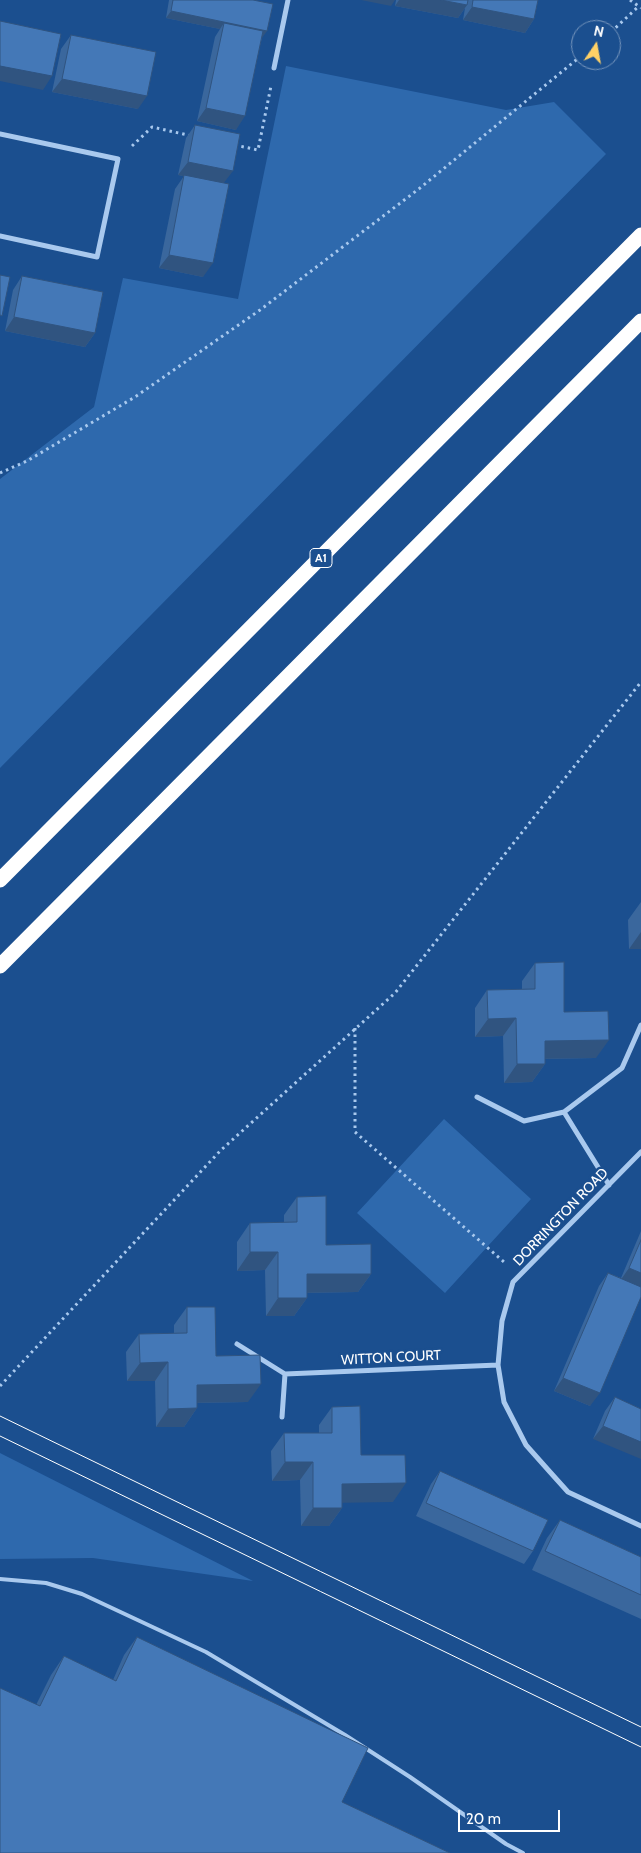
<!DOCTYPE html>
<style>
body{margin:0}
#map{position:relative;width:641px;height:1853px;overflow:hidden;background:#1b4f8f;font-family:Cabin,sans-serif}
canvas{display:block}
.north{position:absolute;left:571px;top:20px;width:50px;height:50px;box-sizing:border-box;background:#1b4f8f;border:1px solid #7695bc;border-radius:50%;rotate:12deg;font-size:14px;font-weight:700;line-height:20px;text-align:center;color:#fff}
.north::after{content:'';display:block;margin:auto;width:18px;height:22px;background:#ffd166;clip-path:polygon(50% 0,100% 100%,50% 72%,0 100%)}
.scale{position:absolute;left:458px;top:1810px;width:102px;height:22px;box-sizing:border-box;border:2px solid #fff;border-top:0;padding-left:6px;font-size:15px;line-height:18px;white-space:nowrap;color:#fff;-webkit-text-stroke:4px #1b4f8f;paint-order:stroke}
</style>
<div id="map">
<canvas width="641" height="1853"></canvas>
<div class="north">N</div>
<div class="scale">20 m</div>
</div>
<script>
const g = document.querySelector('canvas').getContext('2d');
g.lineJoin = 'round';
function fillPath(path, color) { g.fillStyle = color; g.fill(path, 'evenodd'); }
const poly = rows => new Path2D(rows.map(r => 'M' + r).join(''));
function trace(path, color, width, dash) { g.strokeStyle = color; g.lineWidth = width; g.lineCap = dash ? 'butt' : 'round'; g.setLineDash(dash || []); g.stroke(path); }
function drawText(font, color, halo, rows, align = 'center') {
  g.font = font + ' Cabin,sans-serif'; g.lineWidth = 5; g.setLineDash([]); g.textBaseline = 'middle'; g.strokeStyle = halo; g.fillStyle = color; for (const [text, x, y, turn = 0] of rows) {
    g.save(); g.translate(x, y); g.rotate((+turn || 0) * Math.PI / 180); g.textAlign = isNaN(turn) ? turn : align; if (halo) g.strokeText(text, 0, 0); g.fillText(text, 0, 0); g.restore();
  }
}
fillPath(poly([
 [286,66,506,110,554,102,606,154,0,768,0,479,94,407,123,278,238,299],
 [444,1119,531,1199,445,1293,357,1213],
 [0,1453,253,1581,93,1558,0,1559]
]), '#2e69ad');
trace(poly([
 [630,0,641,8],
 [611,32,639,6],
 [235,145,258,150,271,86],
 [132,146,152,127,192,136],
 [0,473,27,461,135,397,260,310,420,188,581,56],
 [355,1028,355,1132,504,1262],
 [0,1386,220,1151,395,993,641,682]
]), '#a9c9ee', 3, [2.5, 4]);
trace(poly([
 [0,1579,46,1583,82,1594,206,1652,345,1735,410,1777,506,1844,523,1853]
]), '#a9c9ee', 4);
trace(poly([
 [274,68,288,0],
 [0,134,118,159,97,257,0,236],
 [477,1097,524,1121,564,1112,609,1185],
 [564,1112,622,1068,641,1025],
 [641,1152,513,1282,502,1321,498,1365,504,1402,526,1445,550,1472,568,1492,641,1526],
 [237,1344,285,1374,282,1417],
 [285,1374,498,1365]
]), '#a9c9ee', 5);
trace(poly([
 [0,880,641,235],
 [0,966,641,321]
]), '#fff', 15);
trace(poly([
 [0,1416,641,1727],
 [0,1436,641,1747]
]), '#fff', 1);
fillPath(poly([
 [169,0,253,0,262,38,236,130,197,121,215,37,220,29,166,18],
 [396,0,538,0,534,19,525,33,463,20,465,8,458,18,395,6],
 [71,35,138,109,52,92,61,49],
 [195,125,224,183,203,277,159,268,175,189,184,176,178,175,186,138],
 [22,276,95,333,85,347,5,331,13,290],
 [641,902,641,949,629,949,628,920],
 [535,963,564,1012,596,1058,545,1059,545,1064,532,1082,504,1083,503,1036,475,1037,475,1008,487,990,522,989,522,981],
 [297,1197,326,1245,371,1274,358,1292,307,1293,307,1298,294,1316,266,1316,265,1270,237,1271,237,1242,250,1223,284,1223,284,1215],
 [641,1231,641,1297,590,1406,554,1391,599,1286,608,1273,621,1278],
 [187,1307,216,1356,248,1402,197,1403,197,1408,184,1427,156,1427,155,1381,127,1381,126,1352,139,1334,174,1333,174,1325],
 [615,1397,641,1409,593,1439,605,1411],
 [332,1407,361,1455,393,1502,342,1502,342,1508,329,1526,301,1526,300,1480,272,1481,271,1451,284,1433,319,1433,319,1425],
 [440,1471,533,1551,524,1564,416,1516,431,1484],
 [560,1520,641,1557,641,1619,532,1570,547,1538],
 [137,1637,342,1802,450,1853,36,1705,51,1675,64,1656,113,1680,124,1655]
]), '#3a679d');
fillPath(poly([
 [361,0,395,0,391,6],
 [399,0,441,0,467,5,458,18,395,6],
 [472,7,534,19,525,33,463,20],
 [171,11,267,31,262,38,224,23,220,29,166,18],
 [0,66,52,76,43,90,0,81],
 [62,79,147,96,138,109,52,92],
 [206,108,245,116,236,130,197,121],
 [188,162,233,171,223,184,178,175],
 [169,255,213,263,203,277,159,268],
 [14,317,95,333,85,347,5,331],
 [641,932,641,949,629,949],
 [516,1018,503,1036,475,1037,488,1019],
 [609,1040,596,1058,532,1059,545,1041],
 [517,1064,545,1064,532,1082,504,1083],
 [250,1252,278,1252,265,1270,237,1271],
 [629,1268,641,1273,641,1290,620,1281],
 [307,1274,371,1274,358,1292,294,1293],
 [278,1298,307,1298,294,1316,266,1316],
 [168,1362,155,1381,127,1381,140,1363],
 [563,1378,600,1393,590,1406,554,1391],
 [261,1384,248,1402,184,1403,197,1385],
 [197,1408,184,1427,156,1427,168,1409],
 [603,1426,641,1442,641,1459,593,1439],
 [285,1462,313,1462,300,1480,272,1481],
 [406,1483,393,1502,329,1503,342,1484],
 [313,1508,342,1508,329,1526,301,1526]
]), '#305480');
const building = poly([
 [173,0,253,0,273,4,267,31,171,11,173,0],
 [441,0,468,0,467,5,441,0],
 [473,0,538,0,534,19,472,7,473,0],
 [0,21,61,34,52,76,0,66,0,21],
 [224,23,263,31,245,116,206,108,224,23],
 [71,35,156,52,147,96,62,79,71,35],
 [195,125,240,134,233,171,188,162,195,125],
 [184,175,229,184,213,263,169,255,184,175],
 [0,275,10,277,2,316,0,315,0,275],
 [22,276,103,292,95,333,14,317,22,276],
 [564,962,564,1012,608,1011,609,1040,545,1041,545,1064,517,1064,516,1018,488,1019,487,990,535,989,535,963,564,962],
 [326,1196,326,1245,371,1244,371,1274,307,1274,307,1298,278,1298,278,1252,250,1252,250,1223,297,1222,297,1197,326,1196],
 [641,1240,641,1273,629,1268,641,1240],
 [608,1273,641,1287,641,1297,600,1393,563,1378,608,1273],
 [187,1307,215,1307,216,1356,260,1355,261,1384,197,1385,197,1408,168,1409,168,1362,140,1363,139,1334,187,1333,187,1307],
 [615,1397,641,1409,641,1442,603,1426,615,1397],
 [360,1406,361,1455,405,1455,406,1483,342,1484,342,1508,313,1508,313,1462,285,1462,284,1433,332,1433,332,1407,360,1406],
 [440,1471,548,1520,533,1551,426,1503,440,1471],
 [560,1520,641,1557,641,1595,545,1551,560,1520],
 [137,1637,368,1748,342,1802,450,1853,0,1853,0,1688,40,1706,64,1656,116,1681,137,1637]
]);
fillPath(building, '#4478b7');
trace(building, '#305480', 1);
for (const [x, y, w] of [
 [321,558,22]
]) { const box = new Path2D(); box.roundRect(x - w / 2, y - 9.5, w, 19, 4); g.fillStyle = '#1b4f8f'; g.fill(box); trace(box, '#fff', 1); }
drawText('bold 12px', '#fff', null, [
 ["A1",321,558]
]);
drawText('14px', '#fff', '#1b4f8f', [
 ["DORRINGTON ROAD",561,1217,-46],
 ["WITTON COURT",391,1358,-3]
]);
</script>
